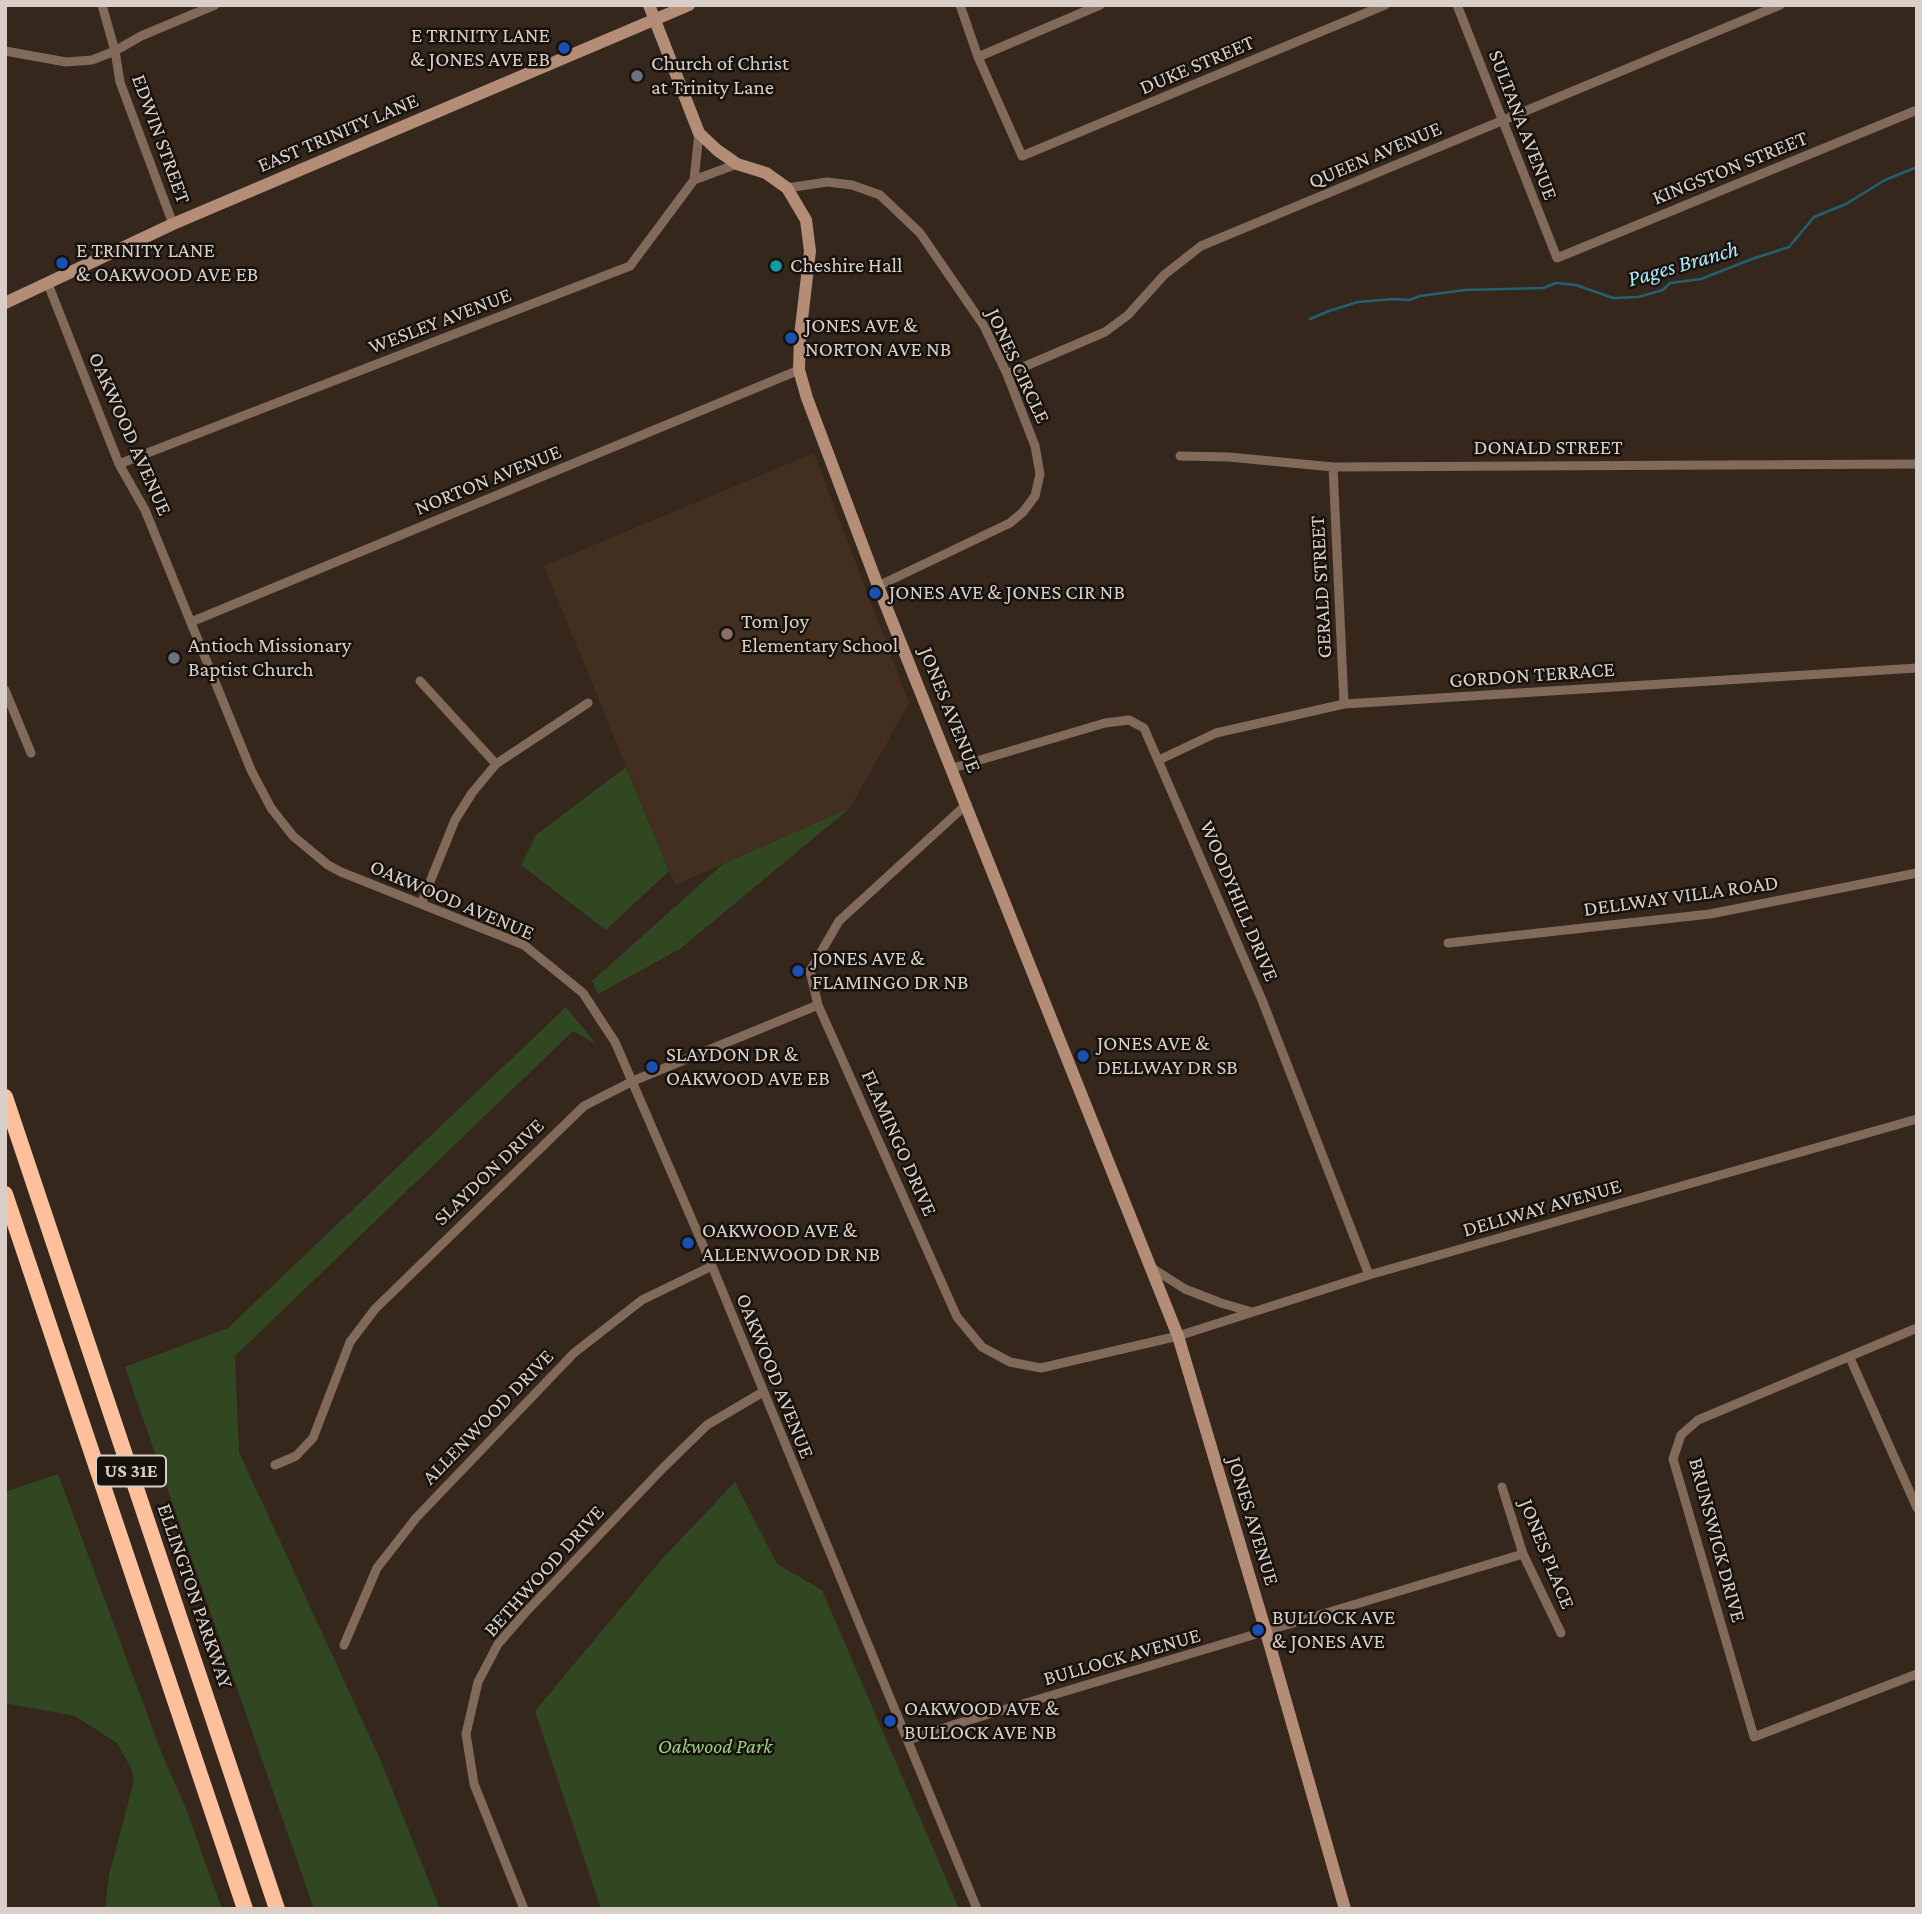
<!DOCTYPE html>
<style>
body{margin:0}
#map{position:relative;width:1922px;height:1914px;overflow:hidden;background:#36271c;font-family:"Crimson Pro",serif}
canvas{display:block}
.frame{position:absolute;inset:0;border:7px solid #d9cfc8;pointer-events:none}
</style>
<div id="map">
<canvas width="1922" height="1914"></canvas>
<div class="frame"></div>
</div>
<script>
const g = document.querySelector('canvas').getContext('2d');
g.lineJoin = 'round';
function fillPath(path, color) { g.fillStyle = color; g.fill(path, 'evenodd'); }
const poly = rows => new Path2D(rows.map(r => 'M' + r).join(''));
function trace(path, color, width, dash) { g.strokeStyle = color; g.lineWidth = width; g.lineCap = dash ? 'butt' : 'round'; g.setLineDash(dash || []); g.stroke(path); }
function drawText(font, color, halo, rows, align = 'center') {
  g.font = font + ' "Crimson Pro",serif'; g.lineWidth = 5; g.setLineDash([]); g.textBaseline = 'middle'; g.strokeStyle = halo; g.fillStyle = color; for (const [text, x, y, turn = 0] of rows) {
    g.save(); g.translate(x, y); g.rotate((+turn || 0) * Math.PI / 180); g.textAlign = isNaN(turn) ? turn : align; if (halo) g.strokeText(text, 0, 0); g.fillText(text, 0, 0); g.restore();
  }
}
fillPath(poly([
 [814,453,909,703,850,808,675,885,544,566]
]), '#432f1f');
fillPath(poly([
 [626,767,669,871,606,930,521,865,536,835],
 [850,808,680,949,598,994,592,981,723,864],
 [566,1007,596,1044,573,1031,235,1356,239,1452,380,1759,440,1909,314,1909,125,1367,228,1328],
 [58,1474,162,1754,185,1806,222,1909,105,1909,109,1875,134,1781,131,1768,117,1743,75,1716,5,1703,5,1492],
 [735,1482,777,1564,822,1590,959,1909,601,1909,535,1711,661,1560]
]), '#304722');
trace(poly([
 [1310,319,1329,311,1358,302,1393,299,1409,300,1420,296,1465,290,1543,288,1556,283,1576,285,1613,298,1638,297,1663,290,1670,283,1701,279,1752,259,1789,247,1814,217,1846,204,1885,180,1917,167]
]), '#226170', 2.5);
trace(poly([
 [960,5,978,57,1022,156,1385,5],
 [1457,5,1557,258,1917,110],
 [5,51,66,62,92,60,115,51,102,5],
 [978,57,1100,5],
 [694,180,737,164],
 [787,188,827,182,852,185,880,195,920,233,984,326,1007,374,1035,446,1040,474,1035,496,1023,512,1010,523,878,586],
 [173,224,120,82,115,51,141,36,215,5],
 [48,284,119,464,145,510,251,770,271,808,293,836,328,865,341,872,524,945,583,993,615,1042,712,1266,977,1909],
 [1007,374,1105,332,1128,315,1164,275,1201,246,1780,5],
 [1180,456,1229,457,1333,467,1917,464],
 [119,464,630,266,694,180,699,133],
 [1333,467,1344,704],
 [191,622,799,370],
 [420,681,496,764],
 [5,690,31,753],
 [1159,760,1216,733,1344,704,1917,668],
 [953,768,1105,723,1129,720,1144,728,1262,1000,1369,1275],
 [967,804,839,921,810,971,818,1005,957,1317,982,1347,1010,1362,1041,1368,1178,1336,1369,1275,1917,1119],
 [421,904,455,820,472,793,496,764,588,703],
 [1448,943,1710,914,1917,873],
 [1152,1268,1185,1289,1221,1303,1252,1312],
 [1917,1328,1698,1420,1681,1435,1673,1459,1754,1737,1917,1674],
 [1850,1358,1917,1508],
 [275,1465,296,1456,313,1438,350,1342,375,1309,584,1106,633,1081,818,1005],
 [1502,1487,1523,1554,1561,1633],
 [344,1645,377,1568,416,1518,574,1353,642,1300,712,1266],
 [908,1740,956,1724,1523,1554],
 [524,1909,474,1784,466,1734,478,1682,498,1644,524,1614,663,1468,707,1425,763,1392]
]), '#826a5b', 9);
trace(poly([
 [649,5,699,133,717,150,737,164,766,173,787,188,806,220,810,251,800,336,799,370,807,398,878,586,1178,1336,1266,1632,1345,1909],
 [5,303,173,224,689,5]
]), '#b38d76', 12);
trace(poly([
 [5,1097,277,1909],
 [5,1194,245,1909]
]), '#fcc09c', 16);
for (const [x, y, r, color] of [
 [564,48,7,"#1a4fb4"],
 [637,76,7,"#6b7280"],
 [62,263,7,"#1a4fb4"],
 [776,266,7,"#0f9aa8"],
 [791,338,7,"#1a4fb4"],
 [875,593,7,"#1a4fb4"],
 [727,634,7,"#8d6e63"],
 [174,658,7,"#6b7280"],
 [798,971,7,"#1a4fb4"],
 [1083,1056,7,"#1a4fb4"],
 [652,1067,7,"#1a4fb4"],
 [688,1243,7,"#1a4fb4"],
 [1258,1630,7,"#1a4fb4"],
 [890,1721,7,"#1a4fb4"]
]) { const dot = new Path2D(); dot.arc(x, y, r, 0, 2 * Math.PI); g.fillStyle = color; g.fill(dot); trace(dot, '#18120d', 2.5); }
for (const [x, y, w] of [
 [131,1471,70]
]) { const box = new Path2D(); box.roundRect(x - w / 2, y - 15.5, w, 31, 5); g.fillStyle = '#18120d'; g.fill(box); trace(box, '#d9cfc8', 2); }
drawText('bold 19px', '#d9cfc8', null, [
 ["US 31E",131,1471]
]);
drawText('21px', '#d9cfc8', '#18120d', [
 ["E TRINITY LANE",550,36,"right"],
 ["& JONES AVE EB",550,60,"right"],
 ["Church of Christ",651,64],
 ["at Trinity Lane",651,88],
 ["E TRINITY LANE",76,251],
 ["& OAKWOOD AVE EB",76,275],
 ["Cheshire Hall",790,266],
 ["JONES AVE &",805,326],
 ["NORTON AVE NB",805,350],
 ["JONES AVE & JONES CIR NB",889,593],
 ["Tom Joy",741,622],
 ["Elementary School",741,646],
 ["Antioch Missionary",188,646],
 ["Baptist Church",188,670],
 ["JONES AVE &",812,959],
 ["FLAMINGO DR NB",812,983],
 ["JONES AVE &",1097,1044],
 ["DELLWAY DR SB",1097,1068],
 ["SLAYDON DR &",666,1055],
 ["OAKWOOD AVE EB",666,1079],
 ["OAKWOOD AVE &",702,1231],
 ["ALLENWOOD DR NB",702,1255],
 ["BULLOCK AVE",1272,1618],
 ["& JONES AVE",1272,1642],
 ["OAKWOOD AVE &",904,1709],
 ["BULLOCK AVE NB",904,1733]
], 'left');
drawText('21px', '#d9cfc8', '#18120d', [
 ["DUKE STREET",1197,65,-23],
 ["SULTANA AVENUE",1523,125,69],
 ["EAST TRINITY LANE",338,133,-23],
 ["EDWIN STREET",161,139,70],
 ["QUEEN AVENUE",1375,155,-23],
 ["KINGSTON STREET",1730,168,-22],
 ["WESLEY AVENUE",440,321,-21],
 ["JONES CIRCLE",1018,366,65],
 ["OAKWOOD AVENUE",130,434,66],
 ["DONALD STREET",1548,448],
 ["NORTON AVENUE",488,480,-22],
 ["GERALD STREET",1321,587,-93],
 ["GORDON TERRACE",1532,675,-4],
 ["JONES AVENUE",950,710,68],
 ["DELLWAY VILLA ROAD",1681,896,-8],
 ["OAKWOOD AVENUE",452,900,23],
 ["WOODYHILL DRIVE",1239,901,67],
 ["FLAMINGO DRIVE",899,1143,66],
 ["SLAYDON DRIVE",489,1172,-44],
 ["DELLWAY AVENUE",1542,1208,-16],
 ["OAKWOOD AVENUE",775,1376,68],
 ["ALLENWOOD DRIVE",488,1417,-46],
 ["JONES AVENUE",1253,1521,73],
 ["BRUNSWICK DRIVE",1717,1540,75],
 ["JONES PLACE",1547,1554,68],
 ["BETHWOOD DRIVE",544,1571,-48],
 ["ELLINGTON PARKWAY",195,1596,71],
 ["BULLOCK AVENUE",1122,1657,-16]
]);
drawText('italic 21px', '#9fce82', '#18120d', [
 ["Oakwood Park",715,1747]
]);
drawText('italic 23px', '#aaeafb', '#18120d', [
 ["Pages Branch",1683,264,-16]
]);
</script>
